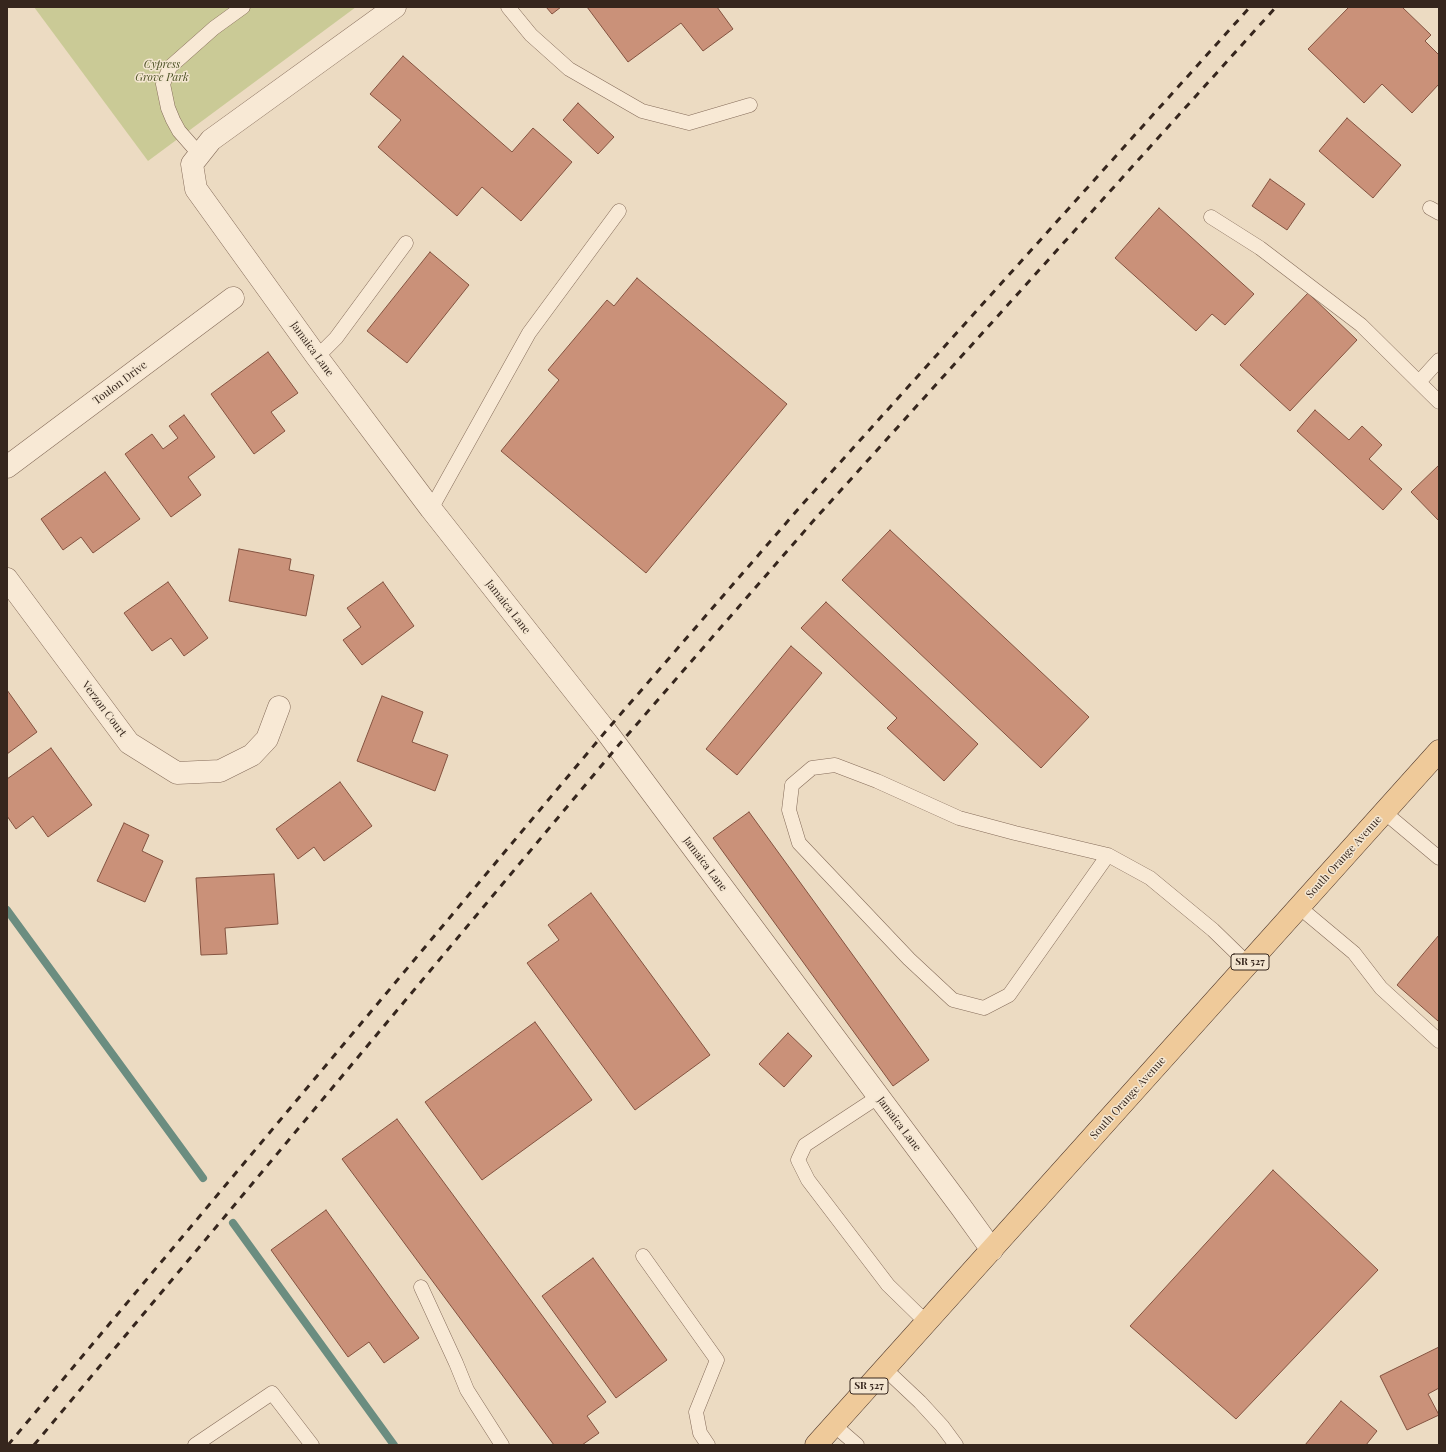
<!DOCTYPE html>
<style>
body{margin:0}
#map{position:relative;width:1446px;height:1452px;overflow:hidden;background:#ecdbc2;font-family:"Playfair Display",serif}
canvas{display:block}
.frame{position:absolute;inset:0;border:8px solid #36261d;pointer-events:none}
</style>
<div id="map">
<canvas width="1446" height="1452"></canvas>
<div class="frame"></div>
</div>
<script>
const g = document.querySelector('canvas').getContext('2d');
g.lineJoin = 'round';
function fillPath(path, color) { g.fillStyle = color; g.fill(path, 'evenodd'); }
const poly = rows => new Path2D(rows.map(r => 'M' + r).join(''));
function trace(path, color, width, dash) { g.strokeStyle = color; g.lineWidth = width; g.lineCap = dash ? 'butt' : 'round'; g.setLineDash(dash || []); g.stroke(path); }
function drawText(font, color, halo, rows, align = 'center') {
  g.font = font + ' "Playfair Display",serif'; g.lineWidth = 3; g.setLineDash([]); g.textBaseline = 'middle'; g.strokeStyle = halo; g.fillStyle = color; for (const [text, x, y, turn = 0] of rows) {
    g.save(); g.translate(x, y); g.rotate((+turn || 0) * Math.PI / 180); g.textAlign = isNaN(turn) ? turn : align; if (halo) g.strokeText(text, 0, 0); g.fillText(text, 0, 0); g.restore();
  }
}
fillPath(poly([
 [34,7,356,7,148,161]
]), '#caca96');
trace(poly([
 [7,910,203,1178],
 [233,1223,394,1445]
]), '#6b8d80', 8);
const building = poly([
 [546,7,561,7,552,14,546,7],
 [587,7,717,7,733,29,703,51,681,23,628,62,587,7],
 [1349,7,1402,7,1431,35,1425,41,1439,55,1439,84,1412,113,1382,84,1364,103,1308,49,1349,7],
 [403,56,512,152,533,128,572,162,521,221,482,187,457,216,378,147,401,120,370,94,403,56],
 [578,103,614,137,598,154,563,120,578,103],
 [1347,118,1401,165,1373,198,1319,151,1347,118],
 [1270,179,1305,204,1287,230,1252,206,1270,179],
 [1159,208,1254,294,1225,325,1212,314,1196,331,1115,258,1159,208],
 [430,252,469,285,407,363,367,331,430,252],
 [637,278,787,404,646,573,501,451,559,380,548,370,607,300,614,306,637,278],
 [1308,293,1357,340,1290,411,1240,365,1308,293],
 [268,352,298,393,271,412,285,431,254,454,211,394,268,352],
 [1315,410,1349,440,1362,426,1382,445,1369,459,1402,489,1383,510,1297,431,1315,410],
 [184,415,215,457,188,477,201,495,171,517,125,454,152,434,163,449,178,438,169,426,184,415],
 [1439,465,1439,521,1411,492,1439,465],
 [105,472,140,519,93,553,81,537,63,550,41,519,105,472],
 [890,530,1089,717,1041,768,842,580,890,530],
 [239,549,291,559,289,570,314,575,306,616,229,601,239,549],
 [168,582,208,638,184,656,171,638,152,651,124,613,168,582],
 [383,582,414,626,362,665,343,640,361,627,347,608,383,582],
 [826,602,978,744,944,781,887,728,897,718,801,628,826,602],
 [791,646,822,673,737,775,706,749,791,646],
 [7,690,37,732,7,754,7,690],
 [382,696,423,712,412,742,448,755,435,791,357,761,382,696],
 [51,748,92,805,48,837,33,816,16,829,7,816,7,779,51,748],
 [340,782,372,826,324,861,314,847,298,859,276,829,340,782],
 [749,812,929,1060,893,1086,713,838,749,812],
 [124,823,149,835,142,851,163,861,145,902,97,881,124,823],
 [274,874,278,924,225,928,227,954,201,955,196,878,274,874],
 [591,893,710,1055,635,1110,527,963,559,940,548,925,591,893],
 [1439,935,1439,1020,1438,1021,1397,985,1439,935],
 [535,1022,592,1100,482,1180,425,1102,535,1022],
 [788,1033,812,1056,784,1087,759,1064,788,1033],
 [397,1119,606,1402,587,1416,599,1433,582,1445,554,1445,342,1159,397,1119],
 [1273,1170,1378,1270,1236,1419,1130,1326,1273,1170],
 [326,1210,419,1338,384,1363,369,1342,348,1357,271,1250,326,1210],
 [593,1258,667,1360,616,1398,542,1296,593,1258],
 [1439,1347,1439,1388,1428,1394,1439,1415,1407,1430,1380,1376,1439,1347],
 [1341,1401,1377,1431,1366,1445,1305,1445,1341,1401]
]);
fillPath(building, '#ca9179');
trace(building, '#845340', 1);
const service = poly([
 [508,7,531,35,569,69,642,111,689,123,750,105],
 [200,155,179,131,173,120,168,108,163,84,170,67,214,28,243,7],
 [1430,208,1439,213],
 [1211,217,1260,248,1361,325,1439,402],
 [317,357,336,338,406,243],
 [1419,382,1439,360],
 [431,509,529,333,619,211],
 [1384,812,1439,858],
 [1108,855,1009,995,984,1008,953,1000,909,959,799,843,789,810,792,785,812,768,835,765,877,781,959,818,1015,833,1108,855,1150,878,1213,930,1248,964],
 [1299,907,1354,953,1381,988,1439,1041],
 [878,1097,805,1145,798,1160,808,1180,888,1285,926,1322],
 [643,1256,717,1360,696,1412,700,1433,708,1445],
 [421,1287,456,1363,467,1390,502,1445],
 [885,1369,920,1402,942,1426,956,1445],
 [834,1425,857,1445],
 [195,1445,272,1393,312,1445]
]);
const minor = poly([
 [395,7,211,140,192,164,196,189,317,357,431,509,606,731,961,1207,992,1250],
 [7,467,233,298],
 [7,579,129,743,177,773,220,771,252,755,267,739,279,707]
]);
const primary = poly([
 [816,1445,1439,751]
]);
trace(service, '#856c5a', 15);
trace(minor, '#856c5a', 23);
trace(primary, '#533b2e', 23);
trace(service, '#f8e9d5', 14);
trace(minor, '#f8e9d5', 22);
trace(primary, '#efca9a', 22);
trace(poly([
 [8,1445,606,731,800,507,1250,7],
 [34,1445,617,747,815,519,1276,7]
]), '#36261d', 3, [7, 7]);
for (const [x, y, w] of [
 [1250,962,38],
 [869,1386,38]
]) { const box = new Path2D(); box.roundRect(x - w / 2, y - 8, w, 16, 3); g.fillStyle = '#f4e6d1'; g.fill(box); trace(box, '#36261d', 1); }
drawText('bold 10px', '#36261d', null, [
 ["SR 527",1250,962],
 ["SR 527",869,1386]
]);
drawText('italic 11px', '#4c5125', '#f4e6d1', [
 ["Cypress",162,65],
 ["Grove Park",162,78]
]);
drawText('11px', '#36261d', '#f4e6d1', [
 ["Jamaica Lane",312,349,54],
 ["Toulon Drive",120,383,-37],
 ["Jamaica Lane",508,607,52],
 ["Verzon Court",104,709,53],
 ["South Orange Avenue",1344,857,-48],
 ["Jamaica Lane",705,864,53],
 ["South Orange Avenue",1128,1098,-48],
 ["Jamaica Lane",899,1124,53]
]);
</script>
